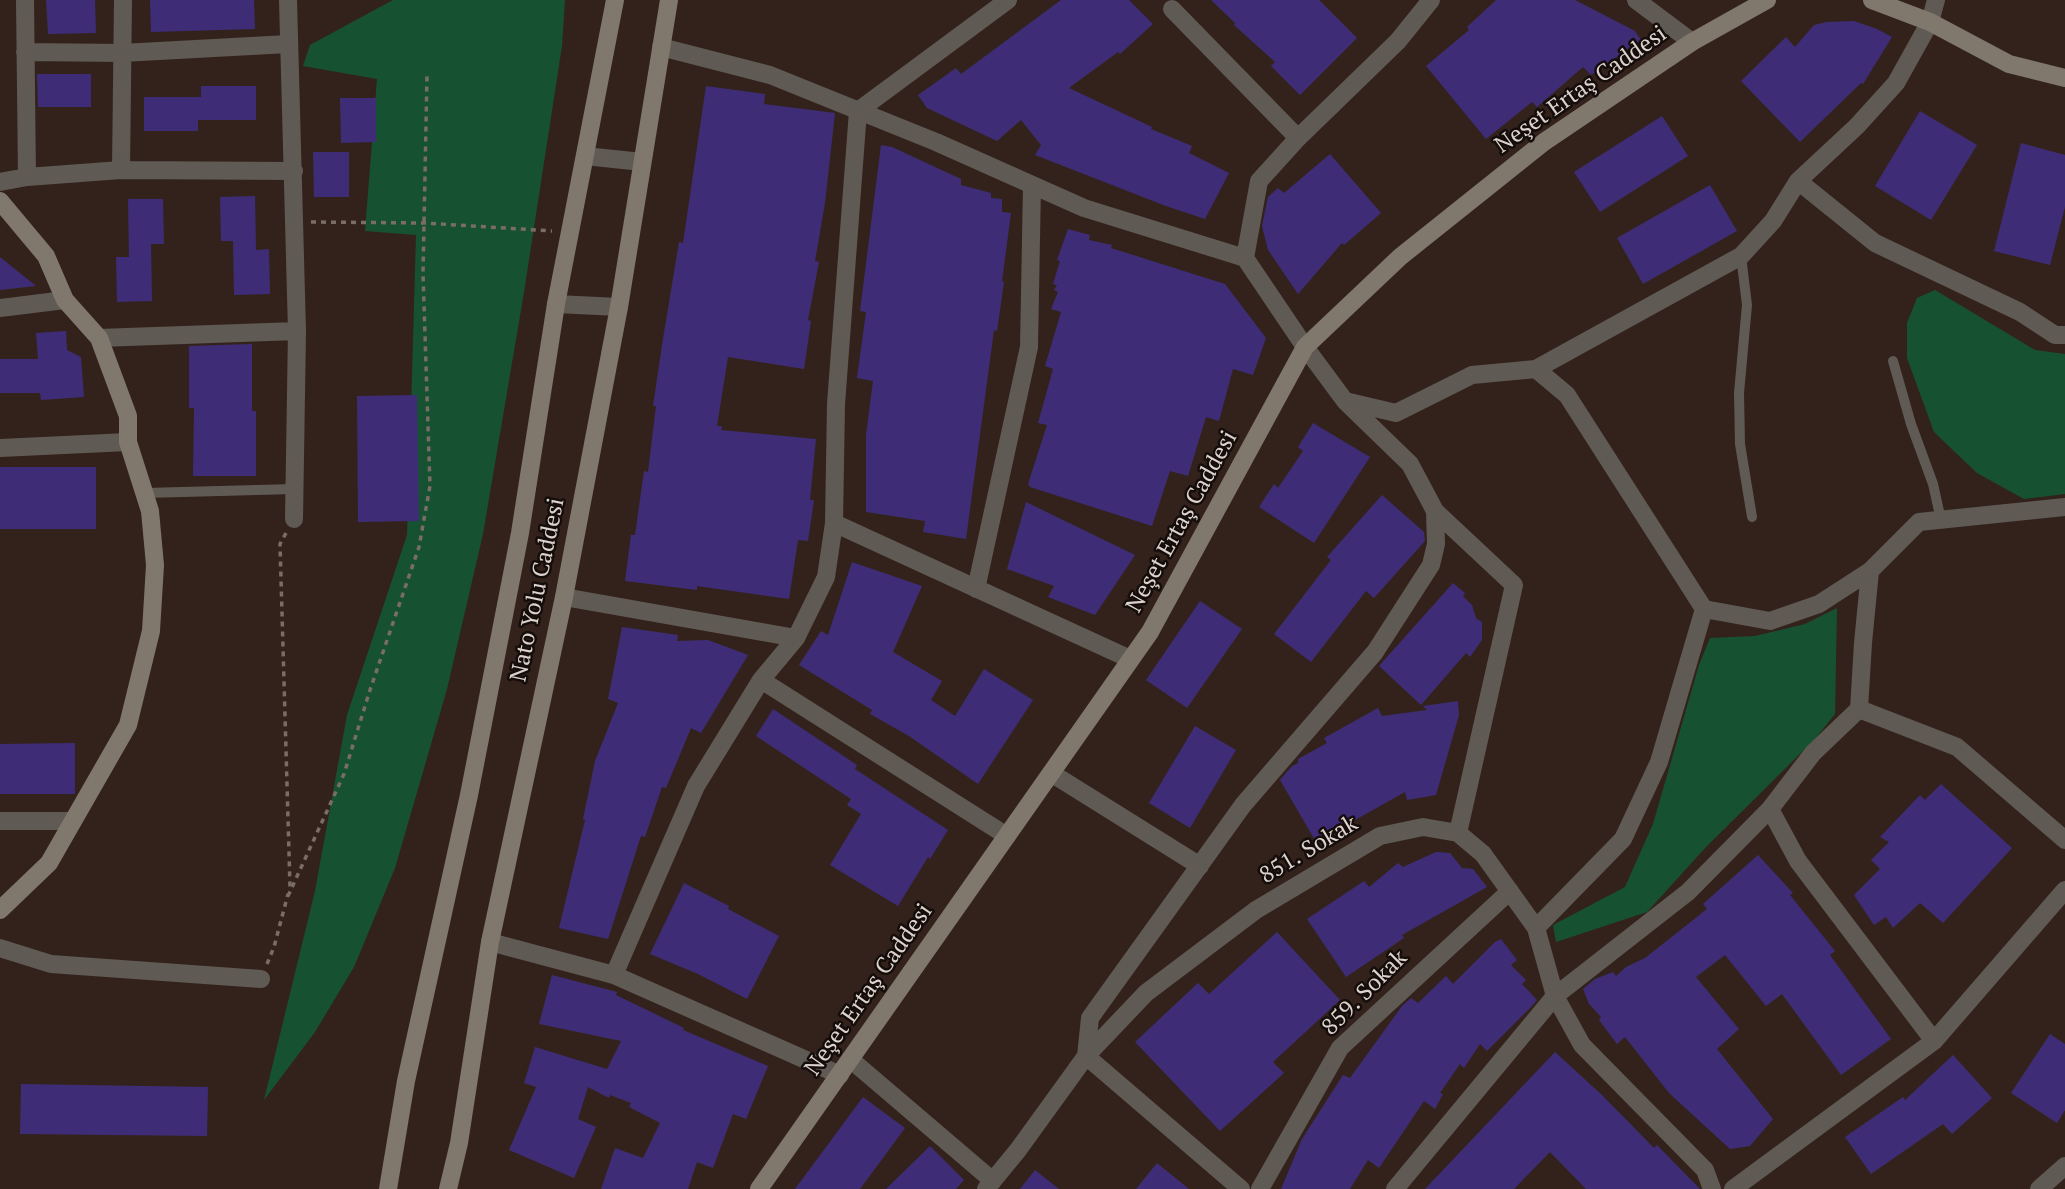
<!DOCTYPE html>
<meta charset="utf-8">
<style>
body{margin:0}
canvas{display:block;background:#32221b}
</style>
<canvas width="2065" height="1189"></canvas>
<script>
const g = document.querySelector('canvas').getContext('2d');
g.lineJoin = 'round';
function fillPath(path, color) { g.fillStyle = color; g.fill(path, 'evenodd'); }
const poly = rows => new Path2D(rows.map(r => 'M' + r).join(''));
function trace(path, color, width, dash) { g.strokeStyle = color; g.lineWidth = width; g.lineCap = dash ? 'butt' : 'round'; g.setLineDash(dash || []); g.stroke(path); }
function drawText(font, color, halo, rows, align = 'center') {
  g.font = font + ' "PT Serif",serif'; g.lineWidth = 5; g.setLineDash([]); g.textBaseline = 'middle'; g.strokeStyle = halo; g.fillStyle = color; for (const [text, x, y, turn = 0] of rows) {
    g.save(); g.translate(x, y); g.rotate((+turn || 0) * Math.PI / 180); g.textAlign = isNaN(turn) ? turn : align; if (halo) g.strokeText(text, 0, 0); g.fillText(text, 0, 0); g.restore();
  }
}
fillPath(poly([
 [393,0,565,0,562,46,524,292,483,534,447,689,395,868,354,967,315,1032,264,1100,315,891,347,715,407,535,410,446,416,235,365,231,377,79,303,66,310,45],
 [1935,290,2035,350,2065,354,2065,494,2024,499,1977,473,1934,432,1907,358,1907,323,1917,298],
 [1837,608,1835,714,1815,739,1706,847,1647,912,1556,942,1553,925,1625,887,1653,824,1699,665,1710,638,1755,636,1805,624]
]), '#165232');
fillPath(poly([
 [46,0,95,0,96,33,48,34],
 [150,0,254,0,255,29,151,32],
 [1061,0,1129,0,1153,24,1120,54,1118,52,1069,88,1152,127,1151,129,1192,146,1189,153,1229,173,1205,219,1166,206,1035,155,1041,145,1021,120,997,141,927,108,918,95,956,68,961,74],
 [1211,0,1319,0,1357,38,1300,95,1271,66,1275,62,1234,25,1235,23],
 [1496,0,1575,0,1635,31,1641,40,1591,75,1583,67,1537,107,1532,102,1486,139,1426,66,1469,30,1467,27],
 [1854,21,1877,29,1892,37,1863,84,1861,83,1800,142,1741,81,1786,37,1795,47,1814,25,1827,22],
 [37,74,91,74,91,107,38,107],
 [201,86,256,86,256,120,198,120,198,131,144,131,144,97,201,97],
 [706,86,765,94,764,104,835,113,825,203,815,261,819,262,808,320,811,321,804,369,728,357,717,426,722,426,721,430,816,439,810,500,814,500,808,541,798,540,789,599,697,586,697,590,625,581,631,535,635,535,644,471,648,472,656,406,653,406,662,345,679,242,683,243],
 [340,98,376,98,376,142,341,143],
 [1920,111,1977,145,1931,220,1875,186],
 [1662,116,1688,156,1600,212,1574,172],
 [2021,143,2065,155,2065,207,2050,265,1994,251],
 [881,145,892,147,961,179,961,185,991,193,991,198,1002,199,1002,212,1011,213,1002,281,1004,282,997,331,994,330,966,539,923,532,925,521,866,512,866,435,873,381,857,378,866,312,860,311],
 [313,152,349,152,349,197,314,197],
 [1330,154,1381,213,1344,245,1342,243,1298,294,1268,250,1262,226,1268,197,1278,188,1284,193],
 [1710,185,1737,231,1643,284,1617,238],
 [255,196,256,250,269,249,270,294,234,295,233,241,221,241,220,197],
 [128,199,163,199,164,244,151,244,152,301,117,302,116,257,129,257],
 [1068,229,1090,235,1089,240,1112,245,1111,248,1225,284,1266,338,1253,375,1233,369,1219,421,1206,417,1188,476,1170,471,1152,526,1030,487,1028,484,1047,425,1038,423,1053,369,1045,366,1061,312,1051,309,1058,292,1054,290,1057,285,1053,284,1060,261,1057,260],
 [0,257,36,286,0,290],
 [66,331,67,350,81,357,84,397,41,400,40,393,0,393,0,359,38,359,36,333],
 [252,344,252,411,256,411,256,476,193,476,194,408,189,408,189,346],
 [417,395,419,521,358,522,357,396],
 [1313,423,1370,457,1314,543,1259,507,1274,484,1278,488,1303,451,1298,447],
 [0,467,96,467,96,529,0,529],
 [1382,495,1424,532,1425,541,1374,598,1366,591,1311,662,1274,634,1331,560,1327,557],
 [1026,502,1135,555,1095,615,1048,597,1054,586,1007,569],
 [852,562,922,586,893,652,942,681,931,700,955,716,984,669,1033,700,978,784,909,736,870,714,872,710,799,665,821,631,828,635],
 [1453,583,1465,593,1463,596,1472,605,1476,618,1482,622,1482,640,1470,657,1466,653,1421,705,1379,666],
 [1200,601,1242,629,1187,708,1146,680],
 [622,627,678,635,677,641,708,640,748,655,701,733,691,728,666,788,662,787,645,837,641,836,608,939,559,928,585,820,583,819,595,761,618,703,608,699],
 [1458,701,1459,715,1436,795,1407,800,1405,792,1316,842,1280,780,1292,766,1298,763,1298,759,1327,743,1324,738,1378,708,1382,716,1427,710,1423,706],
 [773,709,857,765,855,769,948,830,930,859,928,857,898,906,830,865,861,814,847,805,851,799,756,736],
 [1195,726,1236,750,1190,828,1149,803],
 [75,743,75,794,0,794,0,744],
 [1941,784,2012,848,1943,923,1920,903,1893,928,1886,917,1874,925,1854,895,1880,869,1871,860,1889,842,1880,837,1920,795,1925,800],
 [1436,852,1450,853,1462,868,1473,869,1487,887,1402,935,1404,938,1346,977,1307,919,1364,881,1369,887,1398,863,1403,867],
 [1758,855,1793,893,1790,895,1835,951,1830,955,1891,1039,1841,1075,1782,994,1766,1006,1725,955,1696,977,1739,1029,1717,1049,1773,1119,1750,1146,1730,1149,1669,1093,1625,1037,1617,1044,1599,1020,1601,1017,1589,1004,1583,989,1595,979,1613,972,1616,976,1626,967,1645,958,1707,909,1703,904],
 [684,883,729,906,728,909,779,936,747,999,698,974,650,954],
 [1277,932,1340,1000,1273,1062,1284,1073,1220,1131,1135,1042,1198,983,1209,994],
 [1501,939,1517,960,1511,965,1526,980,1522,984,1537,1000,1530,1008,1487,1051,1480,1044,1464,1068,1460,1064,1440,1093,1443,1094,1435,1109,1424,1101,1379,1168,1368,1160,1350,1189,1281,1189,1302,1139,1343,1075,1350,1078,1402,1006,1411,998,1418,1003,1446,976,1453,984,1495,942],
 [552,975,617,992,616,995,684,1028,683,1030,768,1066,746,1119,733,1114,713,1168,697,1162,688,1189,601,1189,615,1148,643,1158,660,1123,629,1107,631,1103,610,1095,609,1098,588,1087,578,1119,596,1127,574,1178,509,1150,536,1087,524,1083,535,1047,607,1069,621,1041,539,1024],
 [2050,1034,2065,1044,2065,1110,2057,1123,2011,1093],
 [1555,1052,1603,1096,1654,1148,1657,1145,1700,1189,1586,1189,1550,1152,1514,1189,1425,1189],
 [1953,1055,1992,1098,1952,1134,1943,1124,1871,1174,1845,1137,1903,1097,1905,1100],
 [21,1084,208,1087,207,1136,20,1134],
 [863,1097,905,1128,860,1189,795,1189],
 [930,1146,964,1180,956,1189,886,1189],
 [1157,1163,1189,1189,1136,1189],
 [1035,1170,1059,1189,1020,1189]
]), '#3e2d76');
trace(poly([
 [311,222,424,223,552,231],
 [286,533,280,544,290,887],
 [288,896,344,774,370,690,419,547,430,486,423,274,427,75],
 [267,964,274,947,288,894]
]), '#7a6c66', 3.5, [5, 5]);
trace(poly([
 [1741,256,1747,305,1739,393,1740,444,1752,517],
 [1893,361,1911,424,1933,484,1941,520],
 [145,493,294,489]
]), '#605a54', 10);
trace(poly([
 [25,0,27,177],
 [1636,0,1692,42],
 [1172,9,1298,138],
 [661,47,770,75,936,142,1084,208,1245,258,1305,347,1345,401,1410,464,1435,511,1436,544,1431,565,1375,652,1243,805,1090,1018,1086,1056,1241,1189],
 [25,52,122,53,288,44],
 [585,156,642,162],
 [121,170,123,0],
 [1798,181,1875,243,2020,312,2055,335,2065,335],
 [0,182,27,177,121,170,294,171],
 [1245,258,1259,181,1298,138,1398,41,1431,0],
 [556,304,619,307],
 [0,308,65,300],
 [99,338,297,331,288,0],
 [1536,369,1567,395,1704,609,1659,762,1623,839,1536,928],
 [1345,401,1396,413,1472,375,1536,369,1741,256,1773,221,1798,181,1857,126,1896,83,1930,22,1936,0],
 [0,448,128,442],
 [1435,511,1514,585,1458,833],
 [294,519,297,331],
 [834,523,1130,659],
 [976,589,1029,347,1032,185],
 [564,597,796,638],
 [1704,609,1770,621,1819,604,1870,571,1919,522,2065,507],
 [761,680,1007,836],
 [1859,709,1957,747,2065,840],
 [1051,773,1200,866],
 [1770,809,1798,861,1934,1041],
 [0,821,73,821],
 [490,942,614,975],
 [0,948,51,964,261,979],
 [850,1059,993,1181],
 [840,1075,614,975,696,786,761,680,796,638,826,577,834,523,836,404,858,111,1008,0],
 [986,1189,1018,1150,1086,1056,1146,993,1256,910,1380,836,1423,827,1458,833,1483,854,1536,928,1555,996,1582,1045,1705,1170,1712,1189],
 [1260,1189,1340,1048,1510,891],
 [1395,1189,1555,996,1688,892,1770,809,1813,753,1859,709,1863,643,1870,571],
 [1733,1189,1934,1041,2065,890],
 [2039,1189,2065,1166]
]), '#605a54', 18);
trace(poly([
 [1872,0,1930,22,2009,64,2065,78],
 [0,201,46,256,65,300,99,338,128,416,128,442,150,511,155,565,151,631,128,725,49,863,0,910],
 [388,1189,406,1081,469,795,520,533,556,304,615,0],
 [448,1189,459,1143,490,942,564,597,619,307,669,0],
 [759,1189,1150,632,1305,347,1400,257,1544,142,1692,42,1767,0]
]), '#80776d', 18);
drawText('23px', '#ddd2ce', '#140d0a', [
 ["Neşet Ertaş Caddesi",1581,90,-35],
 ["Neşet Ertaş Caddesi",1182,522,-61],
 ["Nato Yolu Caddesi",538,590,-78],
 ["851. Sokak",1309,850,-31],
 ["Neşet Ertaş Caddesi",869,990,-55],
 ["859. Sokak",1365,993,-45]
]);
</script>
